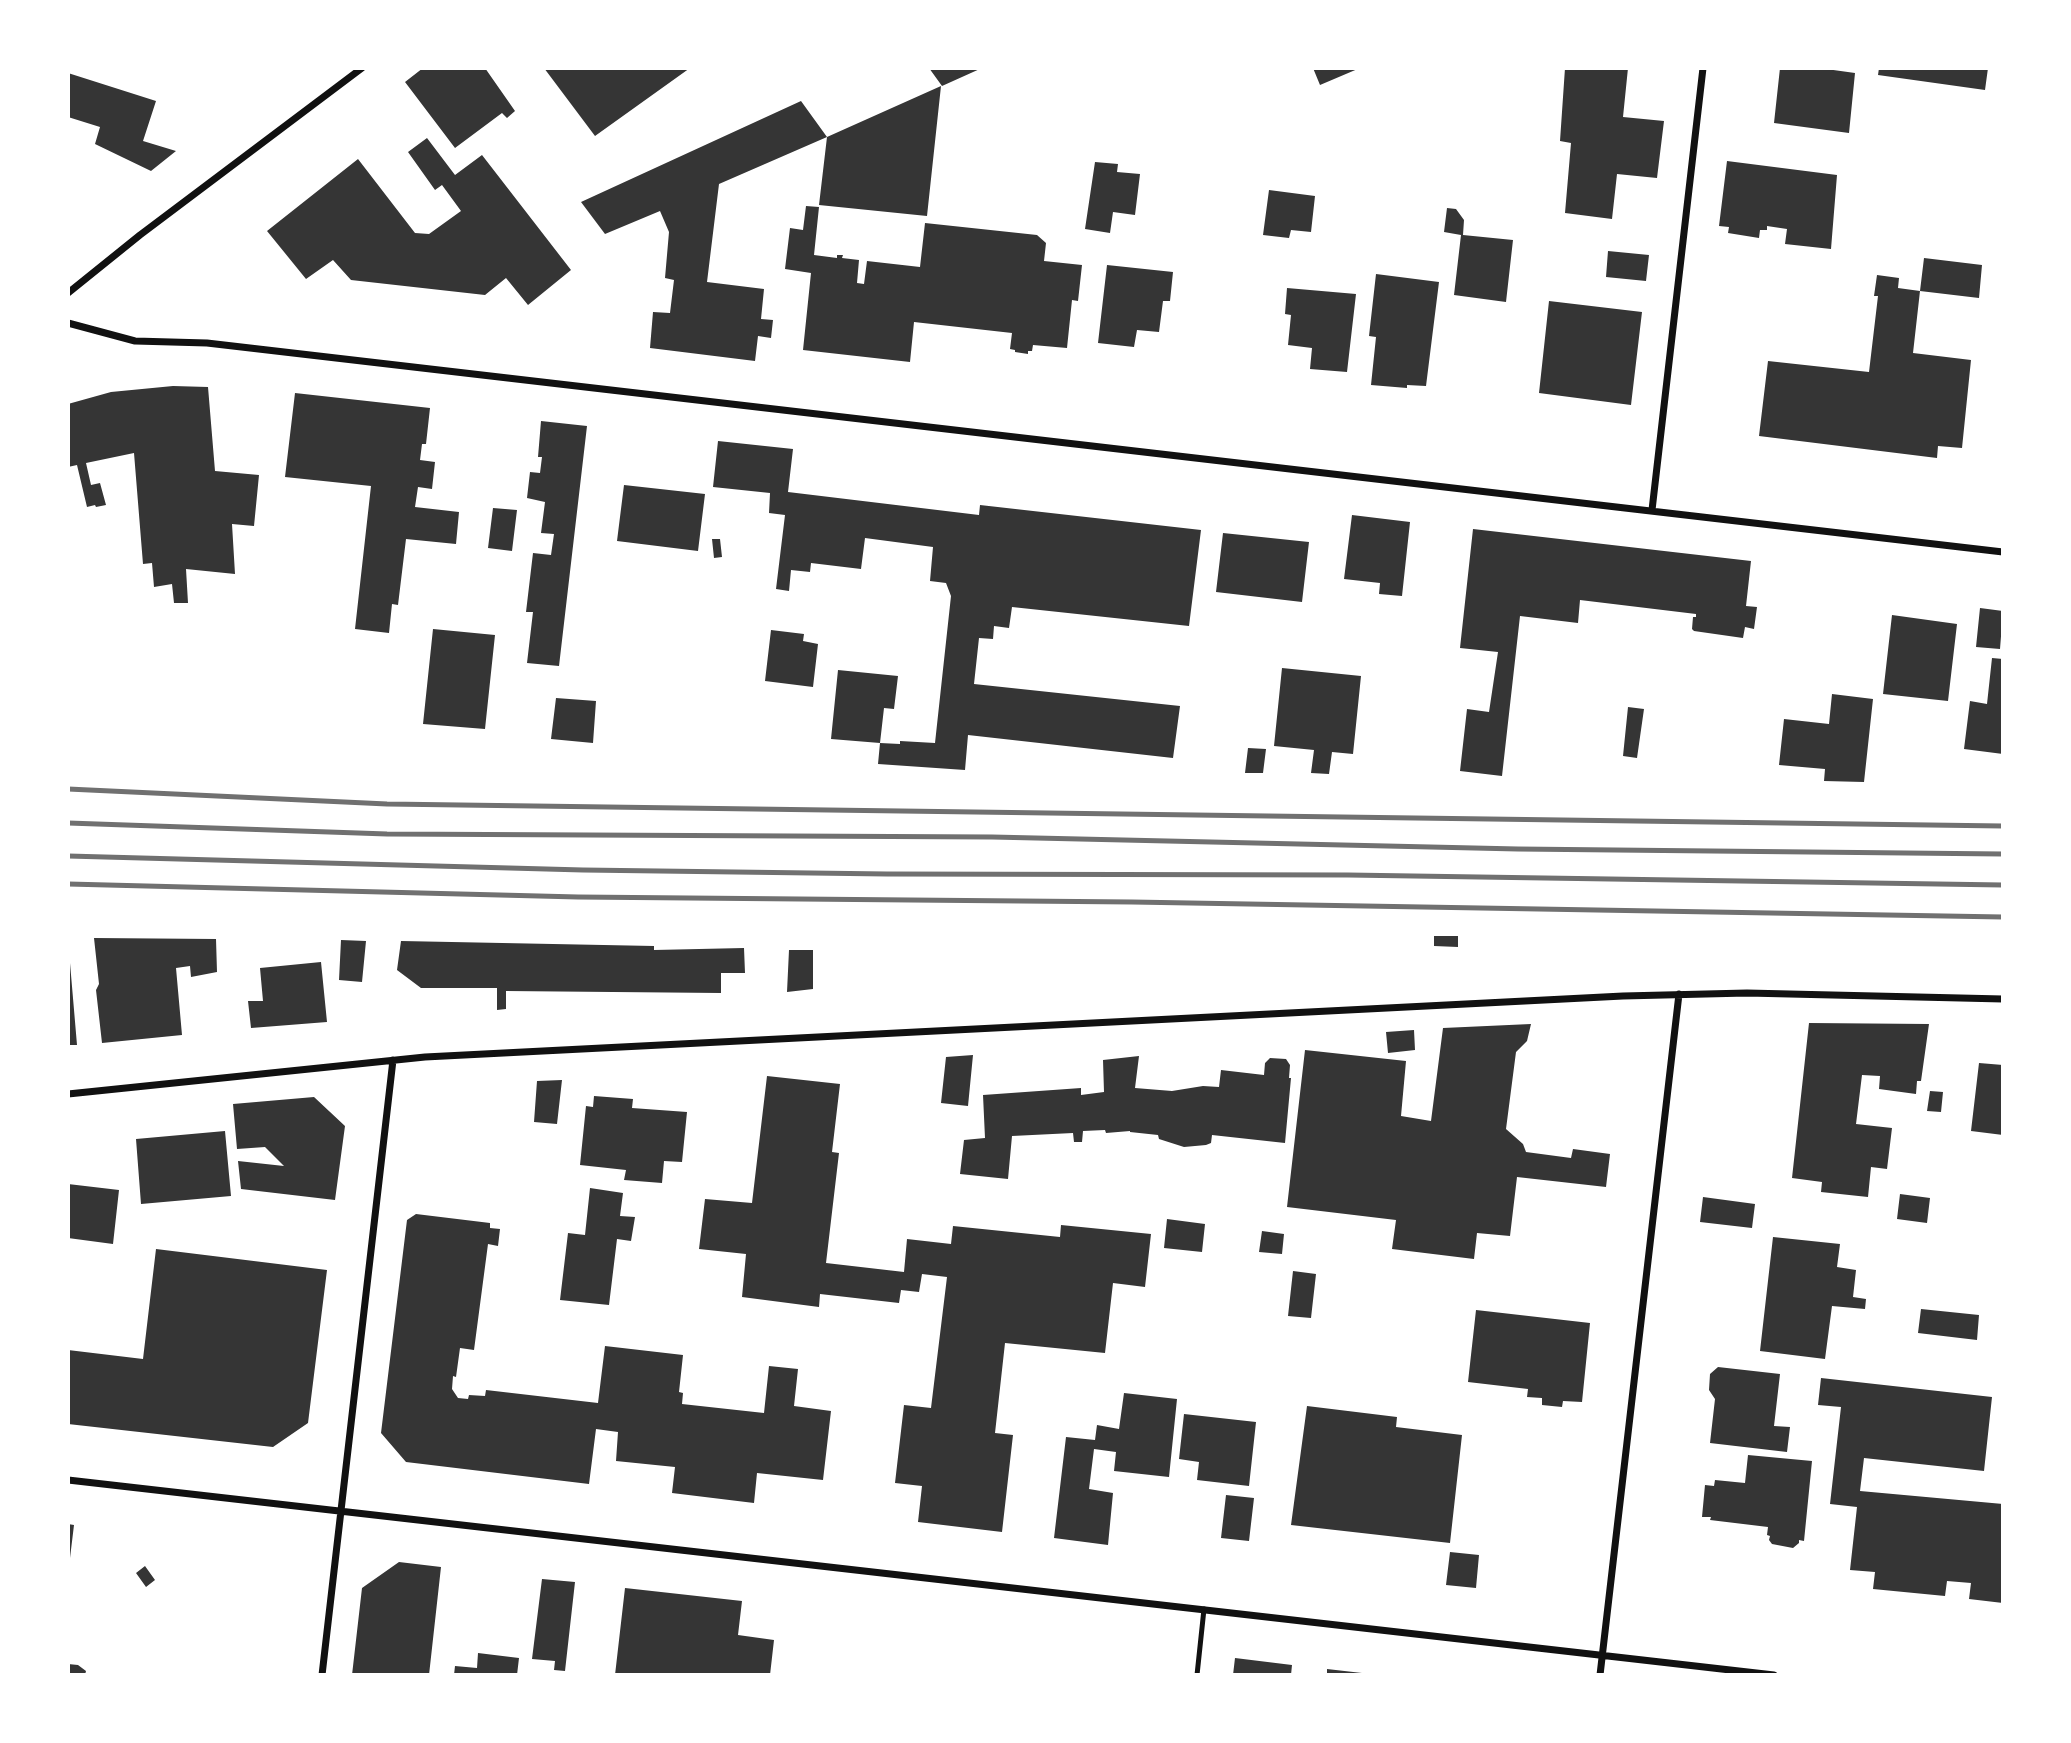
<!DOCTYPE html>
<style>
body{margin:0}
#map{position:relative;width:2071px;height:1743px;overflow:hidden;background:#fff;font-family:"Titillium Web",sans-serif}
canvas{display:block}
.frame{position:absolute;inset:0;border:70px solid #fff;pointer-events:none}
</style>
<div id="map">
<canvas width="2071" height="1743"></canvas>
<div class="frame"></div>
</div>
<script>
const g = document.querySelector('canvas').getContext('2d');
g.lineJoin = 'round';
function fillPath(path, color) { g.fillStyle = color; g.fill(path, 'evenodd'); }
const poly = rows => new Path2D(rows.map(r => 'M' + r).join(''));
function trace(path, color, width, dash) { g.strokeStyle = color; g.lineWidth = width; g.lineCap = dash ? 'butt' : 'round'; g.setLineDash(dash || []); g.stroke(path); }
fillPath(poly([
 [423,68,485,68,515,111,507,118,502,113,455,148,405,82],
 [544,68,690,68,595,136],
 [929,68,982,68,942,86],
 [1313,68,1360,68,1320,85],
 [1565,68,1628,68,1623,117,1664,121,1657,178,1617,174,1612,219,1565,213,1571,143,1560,141],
 [1780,68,1819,68,1855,73,1849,133,1774,123],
 [1879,68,1988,68,1985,90,1878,75],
 [68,73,156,101,143,141,176,151,151,171,95,144,100,127,68,117],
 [941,86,927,216,819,205,827,137],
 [801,101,827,137,719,184,707,282,764,289,761,319,773,320,771,338,758,336,755,361,650,348,653,312,670,313,674,280,665,278,669,232,660,211,605,234,581,202],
 [427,138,455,175,482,155,571,270,528,305,506,278,485,295,351,280,333,260,306,279,267,231,358,159,415,233,429,234,461,211,442,185,435,190,408,152],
 [1727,161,1837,175,1831,249,1785,244,1787,229,1767,226,1767,230,1760,230,1759,238,1728,233,1729,227,1719,226],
 [1095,162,1118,164,1117,172,1140,174,1135,215,1113,212,1110,233,1085,229],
 [1269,190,1315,196,1311,232,1291,230,1289,238,1263,235],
 [806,206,819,207,814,255,837,258,837,255,843,255,842,258,859,260,857,283,864,284,867,261,920,267,925,223,1037,235,1046,243,1044,261,1082,265,1078,301,1072,300,1067,348,1033,345,1032,351,1028,351,1028,354,1015,352,1015,350,1010,349,1012,333,914,322,910,362,803,350,811,273,785,269,790,228,803,230],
 [1447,208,1456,209,1464,220,1463,235,1513,240,1506,302,1454,295,1461,235,1444,232],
 [1608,251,1649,255,1646,281,1606,277],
 [1924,258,1982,265,1979,298,1920,291,1913,353,1971,360,1962,448,1938,446,1937,458,1759,436,1768,361,1869,372,1878,296,1874,296,1877,275,1899,278,1898,288,1920,291],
 [1107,265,1173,272,1170,301,1163,301,1159,332,1137,330,1134,347,1098,343],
 [1376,274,1439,282,1426,386,1407,385,1407,388,1371,385,1376,337,1369,336],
 [1287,288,1356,294,1347,372,1310,369,1312,348,1288,345,1291,315,1285,314],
 [1549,301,1642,312,1631,405,1539,393],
 [173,386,208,387,215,471,259,475,254,526,232,524,235,574,186,569,188,603,174,603,172,584,154,587,152,563,143,564,134,453,86,463,91,485,100,483,106,505,96,507,95,505,87,507,77,465,68,467,68,404,111,392],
 [295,393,430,408,426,444,422,444,420,460,435,462,432,489,418,487,415,507,459,512,456,544,406,539,398,605,392,604,389,633,355,629,371,486,285,477],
 [541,421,587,426,559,666,527,663,533,612,526,612,533,553,551,555,554,534,541,533,545,502,527,498,530,472,540,473,542,457,538,457],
 [718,441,793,449,788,492,979,515,980,505,1201,530,1189,626,1012,607,1009,628,994,626,993,639,979,638,974,684,1180,706,1173,758,968,735,965,770,878,764,880,743,900,744,900,741,935,743,951,596,946,583,930,581,933,547,865,538,861,569,811,563,810,572,791,570,789,591,776,589,785,515,769,513,770,493,713,487],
 [624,485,705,494,698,551,617,541],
 [493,508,517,510,512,551,488,548],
 [1352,515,1410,522,1402,596,1379,594,1380,583,1344,579],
 [1473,529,1751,561,1746,606,1757,607,1754,629,1745,627,1743,638,1694,631,1692,629,1693,617,1696,617,1696,614,1580,600,1578,623,1520,616,1502,776,1460,771,1467,709,1489,712,1498,652,1460,648],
 [1223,533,1309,542,1302,602,1216,592],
 [712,539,720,539,722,557,714,558],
 [1980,608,2003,611,2000,649,1976,647],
 [1892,615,1957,624,1948,701,1883,694],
 [433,629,495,635,485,729,423,724],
 [771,630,804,634,803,641,818,644,813,687,765,681],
 [1992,658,2003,659,2003,754,1964,749,1970,701,1987,704],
 [1282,668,1361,676,1353,754,1332,752,1329,774,1311,773,1314,750,1274,746],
 [838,670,898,676,894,709,884,708,880,743,831,739],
 [1832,694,1873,699,1864,782,1824,781,1825,769,1779,765,1784,719,1829,724],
 [556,698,596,701,593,743,551,739],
 [1628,707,1644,709,1637,758,1623,756],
 [1248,748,1266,749,1263,773,1245,773],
 [1434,936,1458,936,1458,947,1434,946],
 [94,938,216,939,217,972,191,977,190,966,176,968,182,1035,102,1043,96,990,99,984],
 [341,940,366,941,362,982,339,980],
 [401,941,654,946,654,950,744,948,745,973,721,973,721,993,506,991,506,1009,497,1010,497,988,421,988,397,970],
 [789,950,813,950,813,989,787,992],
 [321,962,327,1022,251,1028,248,1001,263,1001,260,968],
 [68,963,70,963,77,1045,68,1045],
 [1809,1023,1929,1024,1921,1081,1917,1081,1916,1094,1879,1089,1880,1076,1862,1075,1856,1124,1892,1128,1887,1169,1871,1167,1868,1197,1821,1192,1822,1182,1792,1178],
 [1531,1024,1527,1041,1516,1052,1506,1129,1523,1144,1526,1152,1571,1158,1573,1149,1610,1154,1606,1187,1517,1177,1510,1236,1477,1233,1474,1259,1392,1249,1396,1220,1287,1207,1305,1050,1406,1061,1401,1116,1431,1121,1443,1028],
 [1414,1030,1415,1050,1388,1053,1386,1032],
 [973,1055,968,1106,941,1103,946,1057],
 [1139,1056,1135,1088,1172,1091,1203,1086,1219,1087,1221,1070,1264,1075,1265,1063,1270,1058,1286,1059,1290,1065,1289,1078,1291,1078,1285,1143,1212,1135,1211,1143,1206,1145,1184,1147,1159,1139,1158,1135,1130,1132,1130,1131,1106,1133,1105,1130,1083,1131,1082,1142,1074,1142,1073,1133,1012,1136,1008,1179,960,1174,964,1140,985,1138,983,1095,1081,1088,1081,1095,1104,1092,1103,1060],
 [1979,1063,2003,1065,2003,1135,1971,1131],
 [767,1076,840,1084,832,1152,839,1153,826,1263,904,1272,907,1239,951,1244,953,1226,1060,1237,1061,1225,1151,1234,1145,1287,1113,1283,1105,1353,1005,1343,995,1433,1013,1435,1002,1532,918,1522,922,1486,895,1483,904,1405,931,1408,947,1277,922,1274,919,1292,901,1290,899,1303,820,1294,819,1307,742,1297,746,1254,699,1249,705,1199,752,1203],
 [562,1080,557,1124,534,1122,537,1081],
 [1930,1091,1943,1092,1941,1112,1927,1111],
 [594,1096,633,1099,632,1108,687,1112,682,1162,664,1161,662,1183,624,1180,626,1170,580,1165,586,1106,593,1107],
 [314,1097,345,1126,335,1200,241,1189,238,1161,284,1166,265,1147,237,1149,233,1104],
 [225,1131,231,1196,141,1204,136,1139],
 [68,1184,119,1190,113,1244,68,1238],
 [590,1188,623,1193,620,1216,635,1217,631,1241,617,1239,609,1305,560,1300,568,1233,585,1235],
 [1900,1194,1930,1198,1927,1223,1897,1219],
 [1703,1197,1755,1204,1752,1228,1700,1222],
 [416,1214,490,1223,490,1228,500,1229,498,1246,488,1244,474,1350,460,1348,456,1377,453,1376,452,1389,458,1398,468,1399,469,1395,485,1396,486,1390,598,1403,605,1346,683,1355,679,1392,683,1393,682,1404,764,1413,769,1366,798,1369,794,1406,831,1411,823,1480,757,1473,754,1503,672,1493,675,1467,616,1461,618,1432,596,1429,589,1484,406,1462,381,1433,407,1220],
 [1167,1219,1205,1224,1202,1252,1164,1248],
 [1262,1231,1284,1234,1282,1254,1259,1252],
 [1773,1237,1840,1244,1837,1267,1856,1270,1853,1297,1866,1299,1865,1309,1832,1306,1825,1359,1760,1351],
 [156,1249,327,1270,308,1423,273,1447,68,1424,68,1350,143,1359],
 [1293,1271,1316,1274,1311,1318,1288,1316],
 [1921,1309,1979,1315,1977,1340,1918,1333],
 [1476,1310,1590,1323,1582,1402,1563,1401,1562,1407,1542,1405,1542,1398,1527,1397,1528,1389,1468,1382],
 [1718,1367,1780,1374,1774,1426,1790,1427,1787,1452,1710,1443,1715,1399,1709,1390,1710,1374],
 [1821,1378,1992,1397,1984,1471,1864,1458,1860,1491,2003,1504,2003,1603,1969,1599,1971,1583,1947,1581,1945,1596,1873,1589,1875,1572,1850,1570,1857,1507,1830,1504,1841,1407,1818,1405],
 [1124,1393,1177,1399,1169,1477,1114,1471,1116,1452,1094,1449,1089,1489,1113,1493,1108,1545,1054,1538,1066,1437,1095,1440,1097,1425,1119,1429],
 [1307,1406,1397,1417,1396,1427,1462,1435,1450,1543,1291,1525],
 [1184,1414,1256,1422,1249,1486,1197,1480,1199,1462,1179,1459],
 [1748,1455,1812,1461,1804,1541,1799,1540,1799,1543,1793,1548,1772,1544,1769,1540,1770,1536,1767,1535,1768,1527,1710,1520,1711,1517,1702,1517,1705,1485,1714,1486,1715,1480,1745,1483],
 [1226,1495,1254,1498,1249,1541,1221,1538],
 [68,1524,74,1525,70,1558,68,1558],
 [1450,1552,1479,1555,1476,1588,1446,1585],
 [399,1562,441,1567,429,1675,352,1675,362,1588],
 [145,1566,155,1580,146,1587,136,1573],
 [542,1579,575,1582,565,1671,554,1670,555,1661,532,1659],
 [625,1588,742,1601,738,1635,774,1640,770,1675,615,1675],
 [478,1653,519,1658,517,1675,454,1675,455,1666,477,1668],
 [1235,1658,1292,1665,1291,1675,1233,1675],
 [68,1664,78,1665,86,1671,85,1675,68,1675],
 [1327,1669,1362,1673,1362,1675,1327,1675]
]), '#353535');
trace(poly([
 [1197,1675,1204,1609]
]), '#111', 5);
trace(poly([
 [68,293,140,235,362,68],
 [68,323,135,341,207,343,2003,552],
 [1652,510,1703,68],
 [68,1094,425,1057,1623,996,1747,993,2003,999],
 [68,1480,1774,1675],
 [322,1675,393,1060],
 [1600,1675,1679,994]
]), '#111', 7);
trace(poly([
 [68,789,387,804,2003,826],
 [68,823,387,834,992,837,1518,849,2003,854],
 [68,856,583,870,887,874,1348,875,2003,885],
 [68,884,578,897,1132,902,2003,917]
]), '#707070', 5);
</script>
